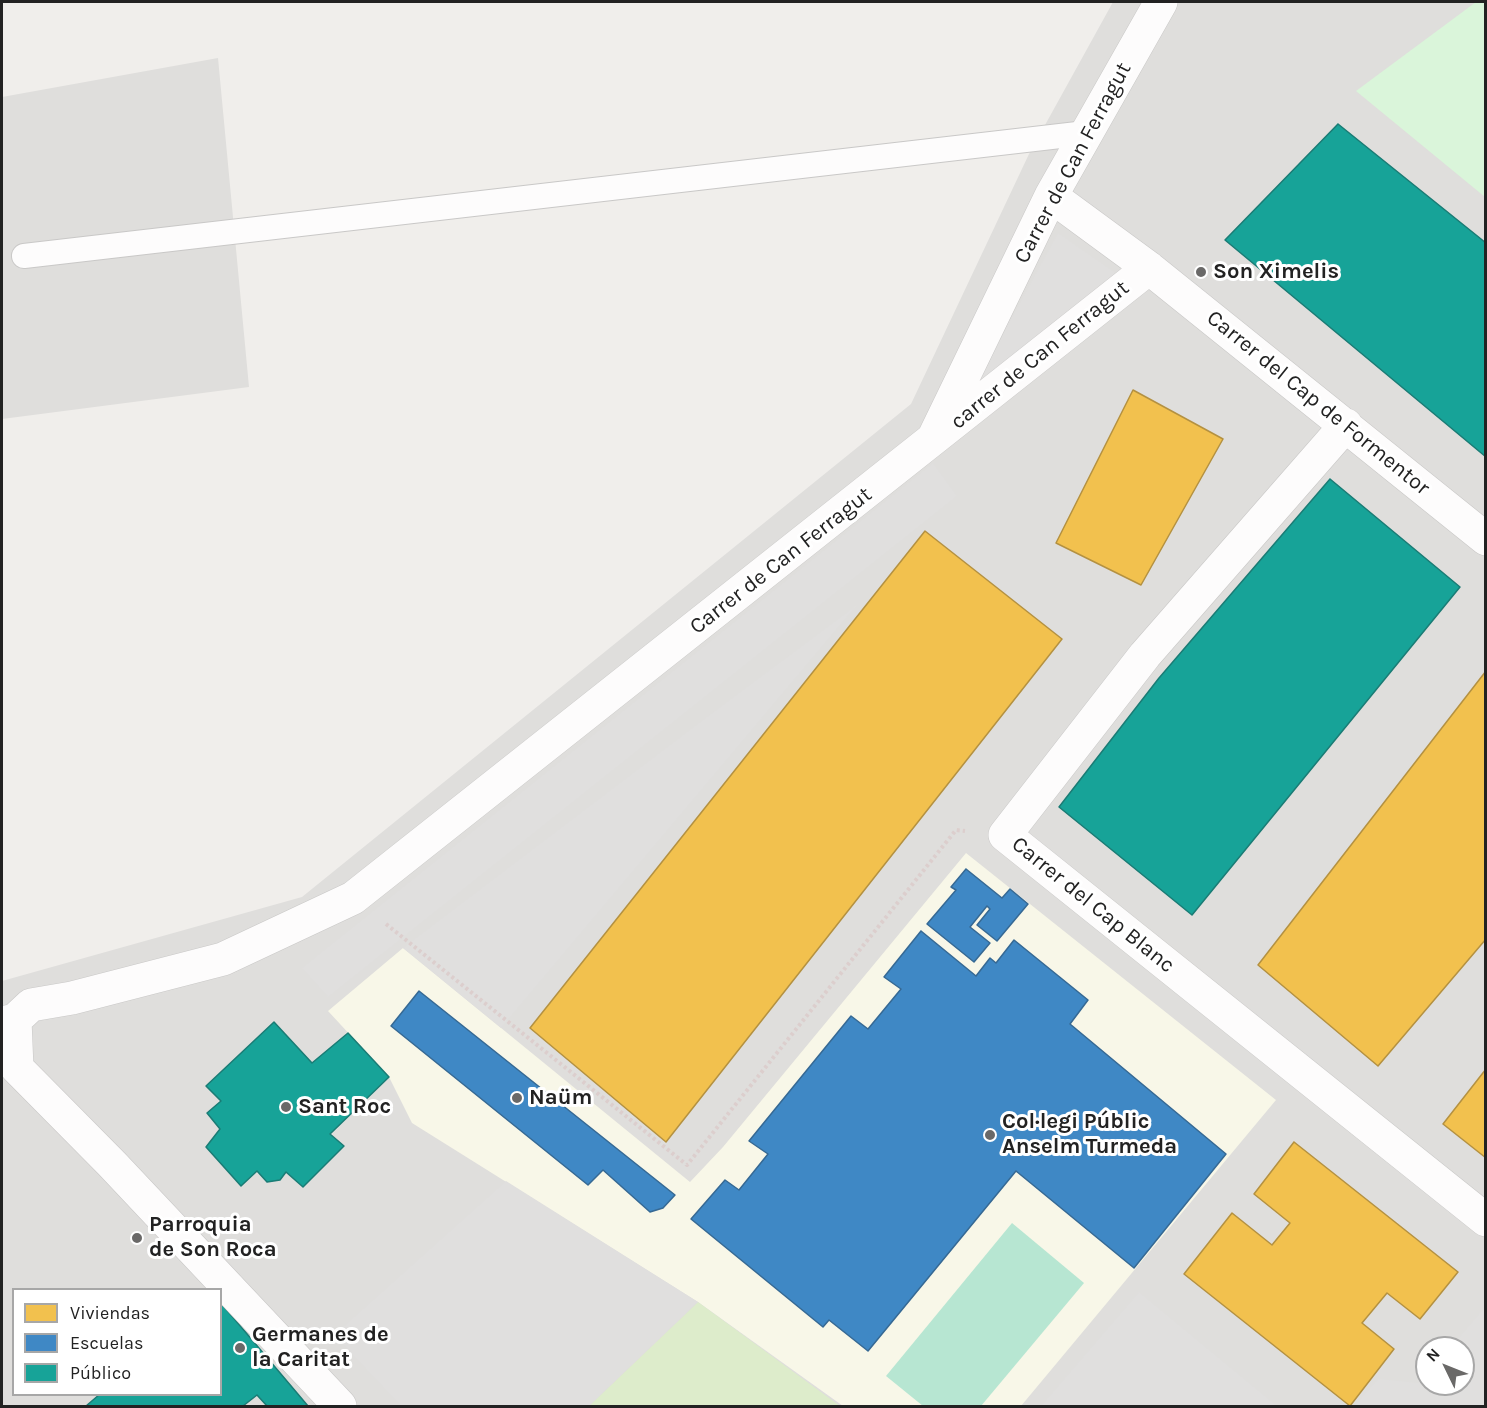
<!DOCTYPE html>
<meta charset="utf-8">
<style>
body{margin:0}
#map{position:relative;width:1487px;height:1408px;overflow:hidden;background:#f0eeeb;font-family:Karla,sans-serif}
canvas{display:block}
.frame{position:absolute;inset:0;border:3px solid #222;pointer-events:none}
.legend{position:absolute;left:12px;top:1288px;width:210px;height:108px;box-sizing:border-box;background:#fff;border:2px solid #a7a7a7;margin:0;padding:8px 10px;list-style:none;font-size:18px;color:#222}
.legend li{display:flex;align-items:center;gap:12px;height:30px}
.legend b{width:30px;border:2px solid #a7a7a7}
.north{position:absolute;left:1415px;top:1336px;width:60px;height:60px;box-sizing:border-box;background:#fff;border:2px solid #a7a7a7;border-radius:50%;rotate:313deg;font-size:16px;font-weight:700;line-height:24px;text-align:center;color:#222}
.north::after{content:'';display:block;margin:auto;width:21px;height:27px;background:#6a6968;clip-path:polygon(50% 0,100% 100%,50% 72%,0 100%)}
</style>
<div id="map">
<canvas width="1487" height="1408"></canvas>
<div class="frame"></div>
<ul class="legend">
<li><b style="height:16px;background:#f2c14e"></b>Viviendas</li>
<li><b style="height:16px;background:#3f88c5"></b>Escuelas</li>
<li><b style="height:16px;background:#17a398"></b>Público</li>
</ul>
<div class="north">N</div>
</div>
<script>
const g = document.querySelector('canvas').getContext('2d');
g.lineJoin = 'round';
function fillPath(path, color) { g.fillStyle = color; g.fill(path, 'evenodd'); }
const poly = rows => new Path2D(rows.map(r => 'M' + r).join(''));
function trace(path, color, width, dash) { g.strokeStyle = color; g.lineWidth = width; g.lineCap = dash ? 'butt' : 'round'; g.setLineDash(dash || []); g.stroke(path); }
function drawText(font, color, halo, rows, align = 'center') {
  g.font = font + ' Karla,sans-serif'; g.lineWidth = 6; g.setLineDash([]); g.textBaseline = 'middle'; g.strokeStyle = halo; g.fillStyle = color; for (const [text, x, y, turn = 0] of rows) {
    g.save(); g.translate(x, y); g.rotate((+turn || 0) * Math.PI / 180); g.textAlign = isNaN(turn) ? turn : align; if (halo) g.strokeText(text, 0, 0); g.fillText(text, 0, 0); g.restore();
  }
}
fillPath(poly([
 [1113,2,1485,2,1485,1406,2,1406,2,981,302,897,911,404,1029,154],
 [14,1290,220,1290,220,1394,14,1394],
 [1427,1348,1463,1348,1463,1384,1427,1384],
 [218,58,249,387,2,419,2,97]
]), '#dfdedc');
fillPath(poly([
 [966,853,1276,1100,1021,1406,843,1406,698,1302,412,1123,389,1077,328,1011,403,948,690,1182,723,1147]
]), '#f8f7e8');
fillPath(poly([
 [698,1302,840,1406,589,1406]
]), '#ddeccb');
fillPath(poly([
 [1476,2,1485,2,1485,197,1356,91]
]), '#daf5da');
fillPath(poly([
 [1012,1223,1084,1283,981,1406,923,1406,886,1376]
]), '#b7e6d2');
fillPath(poly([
 [1058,233,1117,274,970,394],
 [933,463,957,496,328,997,302,968],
 [857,605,501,1028,403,948,703,720],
 [506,1181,698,1302,589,1406,401,1406,334,1335],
 [1139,1292,1277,1406,1041,1406],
 [1485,1307,1485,1406,1354,1406,1378,1379,1418,1383,1427,1374,1427,1384,1463,1384,1463,1348,1450,1348]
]), '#e0dfde');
const homes = poly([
 [1133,390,1223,439,1141,585,1056,543,1133,390],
 [925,531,1062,639,666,1142,530,1028,925,531],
 [1486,671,1486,939,1378,1066,1258,965,1486,671],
 [1486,1069,1486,1158,1443,1124,1486,1069],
 [1294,1142,1458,1272,1420,1319,1387,1293,1362,1323,1394,1349,1350,1406,1184,1274,1232,1213,1272,1245,1290,1223,1254,1194,1294,1142]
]);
fillPath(homes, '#f2c14e');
trace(homes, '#b49141', 1.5);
const schools = poly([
 [966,869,1002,898,1010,889,1028,904,997,941,977,925,990,909,987,906,970,927,990,943,974,962,927,924,956,890,951,887,966,869],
 [921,931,976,976,990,958,996,963,1014,940,1088,1000,1070,1024,1226,1154,1134,1268,1016,1171,868,1351,829,1320,823,1327,691,1219,725,1180,739,1190,768,1154,749,1141,851,1016,868,1029,901,989,884,977,921,931],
 [419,991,675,1195,663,1208,650,1212,603,1170,588,1185,391,1026,419,991]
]);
fillPath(schools, '#3f88c5');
trace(schools, '#366994', 1.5);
const public = poly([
 [1338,124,1486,243,1486,457,1225,240,1338,124],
 [1330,479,1460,587,1192,915,1059,807,1159,678,1330,479],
 [274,1022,312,1063,348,1033,389,1077,330,1134,344,1146,303,1187,286,1172,280,1180,267,1182,257,1171,241,1186,206,1147,220,1129,207,1113,221,1101,206,1086,274,1022],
 [220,1302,308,1406,267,1406,257,1395,243,1406,86,1406,100,1394,220,1394,220,1302]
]);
fillPath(public, '#17a398');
trace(public, '#1a7c75', 1.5);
const service = poly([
 [24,256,1086,133]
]);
const minor = poly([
 [1051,196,1149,268,1486,539],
 [1346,425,1145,655,1005,835,1486,1220],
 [935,435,1051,196,1161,2],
 [15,1020,17,1068,112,1164,340,1406],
 [2,1023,15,1020,31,1005,72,998,223,959,353,898,1149,268]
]);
trace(service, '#c9c8c7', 26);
trace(minor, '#c9c8c7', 34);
trace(poly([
 [386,924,687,1165,956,830,965,831]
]), '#dccecd', 4, [3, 3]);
trace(service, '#fdfcfc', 24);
trace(minor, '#fdfcfc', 33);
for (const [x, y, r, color] of [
 [1201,272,6,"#6a6968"],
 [517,1098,6,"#6a6968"],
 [286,1107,6,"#6a6968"],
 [990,1135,6,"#6a6968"],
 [137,1238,6,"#6a6968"],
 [240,1348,6,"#6a6968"]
]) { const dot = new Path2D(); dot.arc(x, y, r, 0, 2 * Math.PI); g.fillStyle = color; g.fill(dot); trace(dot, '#fff', 2); }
drawText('22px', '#222', '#fff', [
 ["Carrer de Can Ferragut",1073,163,-62],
 ["carrer de Can Ferragut",1040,355,-39],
 ["Carrer del Cap de Formentor",1318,403,39],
 ["Carrer de Can Ferragut",781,561,-38],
 ["Carrer del Cap Blanc",1093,905,39]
]);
drawText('bold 22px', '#222', '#fff', [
 ["Son Ximelis",1213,272],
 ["Naüm",529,1098],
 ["Sant Roc",298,1107],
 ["Col·legi Públic",1002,1122],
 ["Anselm Turmeda",1002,1147],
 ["Parroquia",149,1225],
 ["de Son Roca",149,1250],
 ["Germanes de",252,1335],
 ["la Caritat",252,1360]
], 'left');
</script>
